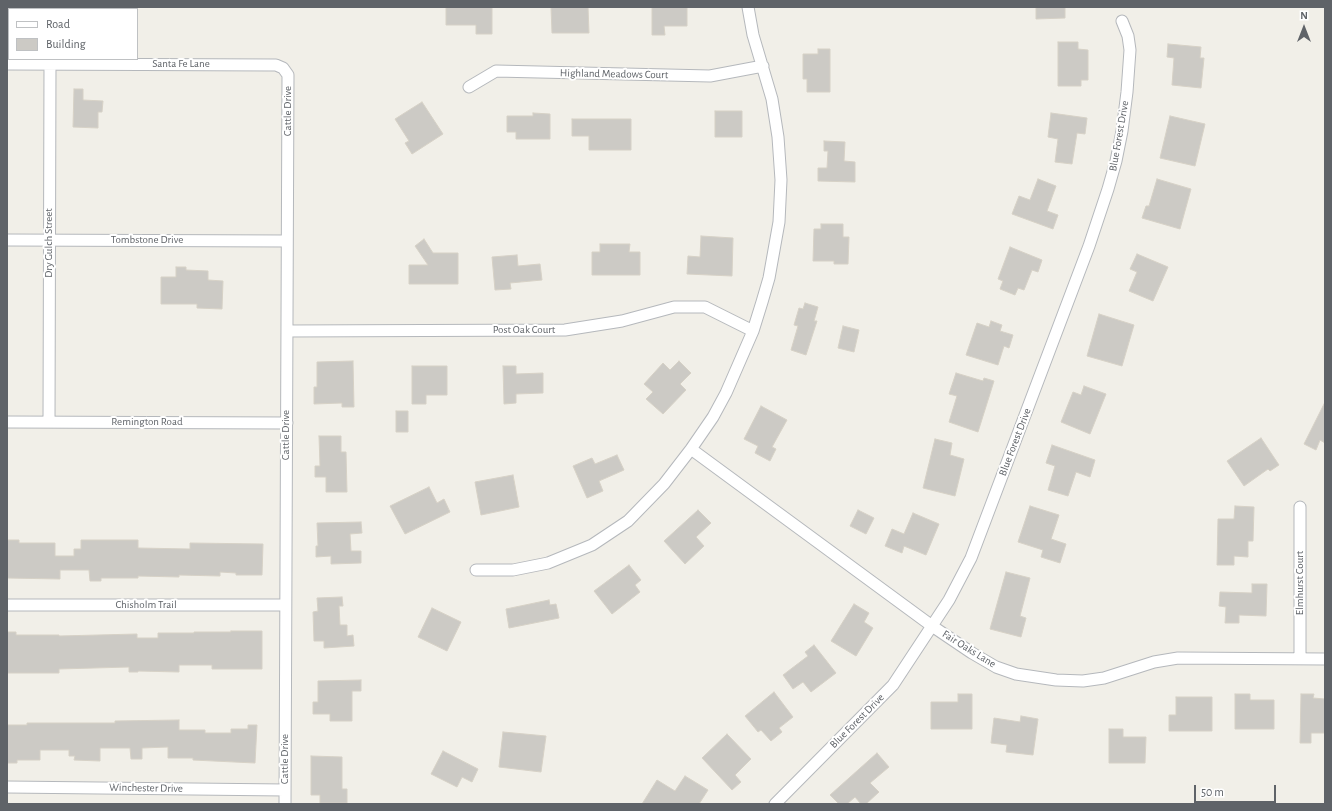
<!DOCTYPE html>
<style>
body{margin:0}
#map{position:relative;width:1332px;height:811px;overflow:hidden;background:#f1efe8;font-family:"Alegreya Sans",sans-serif}
canvas{display:block}
.frame{position:absolute;inset:0;border:8px solid #5f6368;pointer-events:none}
.legend{position:absolute;left:8px;top:8px;width:130px;height:52px;box-sizing:border-box;background:#fff;border:1px solid #bfc1c3;margin:0;padding:5px 7px;list-style:none;font-size:12px;color:#5f6368}
.legend li{display:flex;align-items:center;gap:8px;height:20px}
.legend b{width:20px;border:1px solid #bfc1c3}
.north{position:absolute;left:1284px;top:8px;width:40px;height:40px;-webkit-text-stroke:3px #fff;paint-order:stroke;rotate:0deg;font-size:11px;font-weight:700;line-height:16px;text-align:center;color:#5f6368}
.north::after{content:'';display:block;margin:auto;width:14px;height:18px;background:#5f6368;clip-path:polygon(50% 0,100% 100%,50% 72%,0 100%)}
.scale{position:absolute;left:1194px;top:785px;width:82px;height:18px;box-sizing:border-box;border:2px solid #5f6368;border-top:0;padding-left:5px;font-size:12px;line-height:14px;white-space:nowrap;color:#5f6368;-webkit-text-stroke:3px #fff;paint-order:stroke}
</style>
<div id="map">
<canvas width="1332" height="811"></canvas>
<div class="frame"></div>
<ul class="legend">
<li><b style="height:5px;background:#fff"></b>Road</li>
<li><b style="height:11px;background:#cccac5"></b>Building</li>
</ul>
<div class="north">N</div>
<div class="scale">50 m</div>
</div>
<script>
const g = document.querySelector('canvas').getContext('2d');
g.lineJoin = 'round';
function fillPath(path, color) { g.fillStyle = color; g.fill(path, 'evenodd'); }
const poly = rows => new Path2D(rows.map(r => 'M' + r).join(''));
function trace(path, color, width, dash) { g.strokeStyle = color; g.lineWidth = width; g.lineCap = dash ? 'butt' : 'round'; g.setLineDash(dash || []); g.stroke(path); }
function drawText(font, color, halo, rows, align = 'center') {
  g.font = font + ' "Alegreya Sans",sans-serif'; g.lineWidth = 4; g.setLineDash([]); g.textBaseline = 'middle'; g.strokeStyle = halo; g.fillStyle = color; for (const [text, x, y, turn = 0] of rows) {
    g.save(); g.translate(x, y); g.rotate((+turn || 0) * Math.PI / 180); g.textAlign = isNaN(turn) ? turn : align; if (halo) g.strokeText(text, 0, 0); g.fillText(text, 0, 0); g.restore();
  }
}
const building = poly([
 [446,7,492,7,492,34,476,34,476,25,446,25,446,7],
 [551,7,588,7,589,33,552,33,551,7],
 [652,7,687,7,687,26,664,26,665,35,652,35,652,7],
 [1036,7,1065,7,1065,18,1036,19,1036,7],
 [1058,42,1078,42,1078,49,1088,50,1088,80,1081,80,1081,86,1058,86,1058,42],
 [1168,44,1201,47,1200,58,1204,58,1201,88,1172,85,1174,58,1167,57,1168,44],
 [818,49,830,49,830,92,807,92,807,79,803,79,803,54,818,54,818,49],
 [74,89,83,89,83,100,103,101,102,112,98,112,98,128,73,127,74,89],
 [422,102,443,134,412,154,405,143,409,141,395,119,422,102],
 [715,111,742,111,742,137,715,137,715,111],
 [533,113,550,114,550,139,516,139,516,132,507,132,507,116,533,116,533,113],
 [1051,113,1087,118,1085,134,1077,133,1072,164,1055,162,1058,139,1048,137,1051,113],
 [1170,116,1205,124,1195,166,1160,158,1170,116],
 [572,119,631,119,631,150,589,150,589,136,572,136,572,119],
 [824,141,845,142,844,161,855,162,855,182,818,181,818,168,827,168,828,151,824,151,824,141],
 [1038,179,1056,186,1047,211,1058,215,1053,229,1012,214,1019,196,1030,200,1038,179],
 [1157,179,1191,189,1180,229,1142,218,1146,206,1149,206,1157,179],
 [821,224,843,224,843,237,849,237,848,264,834,264,834,261,813,261,814,229,821,229,821,224],
 [701,236,733,238,732,276,687,274,688,256,700,257,701,236],
 [424,239,433,253,458,253,458,284,409,284,409,265,428,265,415,246,424,239],
 [600,244,630,244,629,252,640,252,640,275,592,275,592,252,600,252,600,244],
 [1010,247,1042,260,1038,272,1032,270,1024,290,1018,288,1015,295,1000,289,1003,281,998,279,1010,247],
 [1137,254,1168,267,1153,301,1129,291,1137,272,1130,269,1137,254],
 [517,255,518,266,540,264,542,280,510,283,511,289,495,290,492,257,517,255],
 [176,267,186,267,186,270,208,271,208,280,223,281,222,309,197,308,197,304,161,304,161,277,176,277,176,267],
 [805,303,818,307,814,321,817,321,806,355,791,350,798,326,794,325,799,308,803,309,805,303],
 [1099,314,1134,325,1122,366,1087,356,1099,314],
 [991,321,1002,325,1000,331,1013,335,1009,348,1004,346,998,365,966,355,977,323,989,327,991,321],
 [843,326,859,330,854,352,838,348,843,326],
 [353,361,354,407,342,407,342,403,314,404,314,387,317,387,317,362,353,361],
 [679,361,691,373,680,384,686,390,663,414,646,399,653,392,644,384,663,363,670,370,679,361],
 [412,366,447,366,447,395,426,395,426,404,412,404,412,366],
 [503,366,516,366,516,374,543,373,543,393,516,394,516,403,504,404,503,366],
 [956,373,983,381,984,378,994,381,978,432,949,422,957,396,949,394,956,373],
 [1084,386,1106,394,1090,434,1061,422,1073,392,1081,395,1084,386],
 [1325,402,1325,443,1320,440,1316,450,1304,444,1325,402],
 [761,406,787,420,772,447,776,449,770,461,755,453,758,446,744,439,761,406],
 [396,411,408,411,408,432,396,432,396,411],
 [319,436,341,436,341,452,346,452,347,492,326,492,326,477,315,477,315,466,320,466,319,436],
 [1261,438,1279,465,1270,471,1268,469,1244,486,1227,461,1261,438],
 [935,439,952,443,950,455,964,459,955,496,923,488,935,439],
 [1052,445,1095,460,1090,477,1076,472,1068,496,1048,490,1055,466,1046,463,1052,445],
 [617,455,624,470,599,481,603,491,587,498,573,466,592,458,595,464,617,455],
 [513,475,519,507,481,515,475,482,513,475],
 [429,487,437,503,444,499,450,512,405,534,390,506,429,487],
 [1030,506,1059,515,1051,539,1066,544,1060,563,1041,557,1043,550,1018,542,1030,506],
 [1235,506,1254,507,1253,541,1248,541,1248,557,1234,556,1234,565,1217,565,1218,519,1234,519,1235,506],
 [698,510,711,523,696,537,704,546,685,564,664,541,698,510],
 [858,510,874,518,866,534,850,526,858,510],
 [913,513,939,524,926,555,904,546,902,553,885,546,892,529,904,534,913,513],
 [361,522,362,533,350,534,351,551,361,551,361,563,331,564,331,556,316,557,316,546,318,546,317,523,361,522],
 [7,540,19,540,19,543,55,543,55,556,74,556,74,549,81,549,81,540,138,540,138,548,190,549,190,543,263,544,262,575,236,575,236,573,220,572,220,576,179,575,179,577,138,576,138,578,101,578,101,581,90,581,89,570,60,570,60,579,7,578,7,540],
 [629,565,641,580,635,585,640,592,612,614,594,591,629,565],
 [1006,572,1030,578,1020,616,1026,618,1021,637,990,629,1006,572],
 [1252,584,1267,584,1266,616,1239,615,1239,623,1225,623,1226,607,1219,606,1220,592,1252,593,1252,584],
 [342,597,343,606,339,606,340,625,347,625,347,636,353,635,354,646,324,648,324,641,314,641,313,612,318,611,317,598,342,597],
 [549,600,550,605,556,604,559,618,509,628,506,609,549,600],
 [854,604,869,613,864,622,873,628,856,656,831,641,854,604],
 [432,608,461,622,447,651,418,637,432,608],
 [231,631,262,631,262,669,212,669,212,665,179,665,179,672,138,671,138,672,129,672,129,667,59,669,59,673,7,673,7,632,16,632,16,635,59,635,59,636,137,634,137,638,158,638,158,633,194,633,194,632,231,632,231,631],
 [814,645,836,673,811,692,803,682,793,689,783,675,808,656,805,652,814,645],
 [361,680,361,691,352,691,352,721,330,721,330,714,313,714,313,702,318,702,318,681,361,680],
 [774,692,793,717,779,728,782,732,771,741,761,730,758,732,745,716,774,692],
 [958,694,972,694,972,729,931,729,931,702,958,702,958,694],
 [1235,694,1250,694,1250,700,1274,700,1274,729,1235,729,1235,694],
 [1301,694,1314,694,1313,698,1325,699,1325,733,1311,733,1311,743,1300,743,1301,694],
 [1176,697,1212,697,1212,731,1169,731,1169,715,1176,715,1176,697],
 [1021,716,1038,719,1033,755,1006,752,1007,745,991,743,994,718,1020,722,1021,716],
 [179,720,179,730,205,730,205,733,231,733,231,729,248,729,248,725,257,725,255,763,193,760,193,758,168,758,168,747,142,748,142,759,131,759,130,748,100,748,100,761,74,760,75,756,69,756,69,750,40,750,40,760,17,760,17,763,7,763,7,725,27,725,27,723,115,723,115,721,179,720],
 [1109,729,1123,729,1123,737,1146,737,1145,763,1109,763,1109,729],
 [503,732,546,736,541,772,499,767,503,732],
 [727,734,751,759,735,775,741,782,732,790,702,758,727,734],
 [443,751,478,769,472,782,462,777,457,787,431,774,443,751],
 [877,753,889,767,870,783,879,792,866,804,861,804,855,797,847,804,839,804,830,795,877,753],
 [311,756,342,757,342,789,347,789,347,803,320,803,320,795,311,795,311,756],
 [685,776,708,790,699,804,642,804,657,780,675,791,685,776]
]);
fillPath(building, '#cccac5');
trace(building, '#d6d1c6', 1);
const street = poly([
 [7,64,276,65,283,68,288,75,285,804],
 [469,87,496,71,710,76,763,66],
 [7,240,287,241],
 [287,331,565,330,622,321,674,307,705,307,753,331],
 [7,422,287,423],
 [49,422,50,64],
 [691,449,932,626,972,653,996,667,1016,674,1056,680,1083,681,1104,678,1154,662,1178,658,1325,659],
 [476,570,513,570,548,563,592,545,628,521,664,484,691,449,713,417,726,393,753,331,762,302,769,278,779,222,781,180,778,137,772,99,753,35,748,7],
 [7,605,285,605],
 [1300,659,1300,507],
 [7,787,285,790],
 [775,804,893,685,949,600,971,558,1089,246,1108,189,1116,161,1122,131,1127,92,1130,50,1128,36,1122,21]
]);
trace(street, '#b5b8bc', 13);
trace(street, '#fff', 11);
drawText('11px', '#5f6368', '#fff', [
 ["Santa Fe Lane",181,64],
 ["Highland Meadows Court",614,74,1],
 ["Cattle Drive",288,111,-90],
 ["Blue Forest Drive",1119,136,-80],
 ["Tombstone Drive",147,240],
 ["Dry Gulch Street",49,243,-90],
 ["Post Oak Court",524,330],
 ["Remington Road",147,422],
 ["Cattle Drive",286,435,-90],
 ["Blue Forest Drive",1015,442,-69],
 ["Elmhurst Court",1300,583,-90],
 ["Chisholm Trail",146,605],
 ["Fair Oaks Lane",969,649,32],
 ["Blue Forest Drive",857,721,-45],
 ["Cattle Drive",285,759,-90],
 ["Winchester Drive",146,788,1]
]);
</script>
